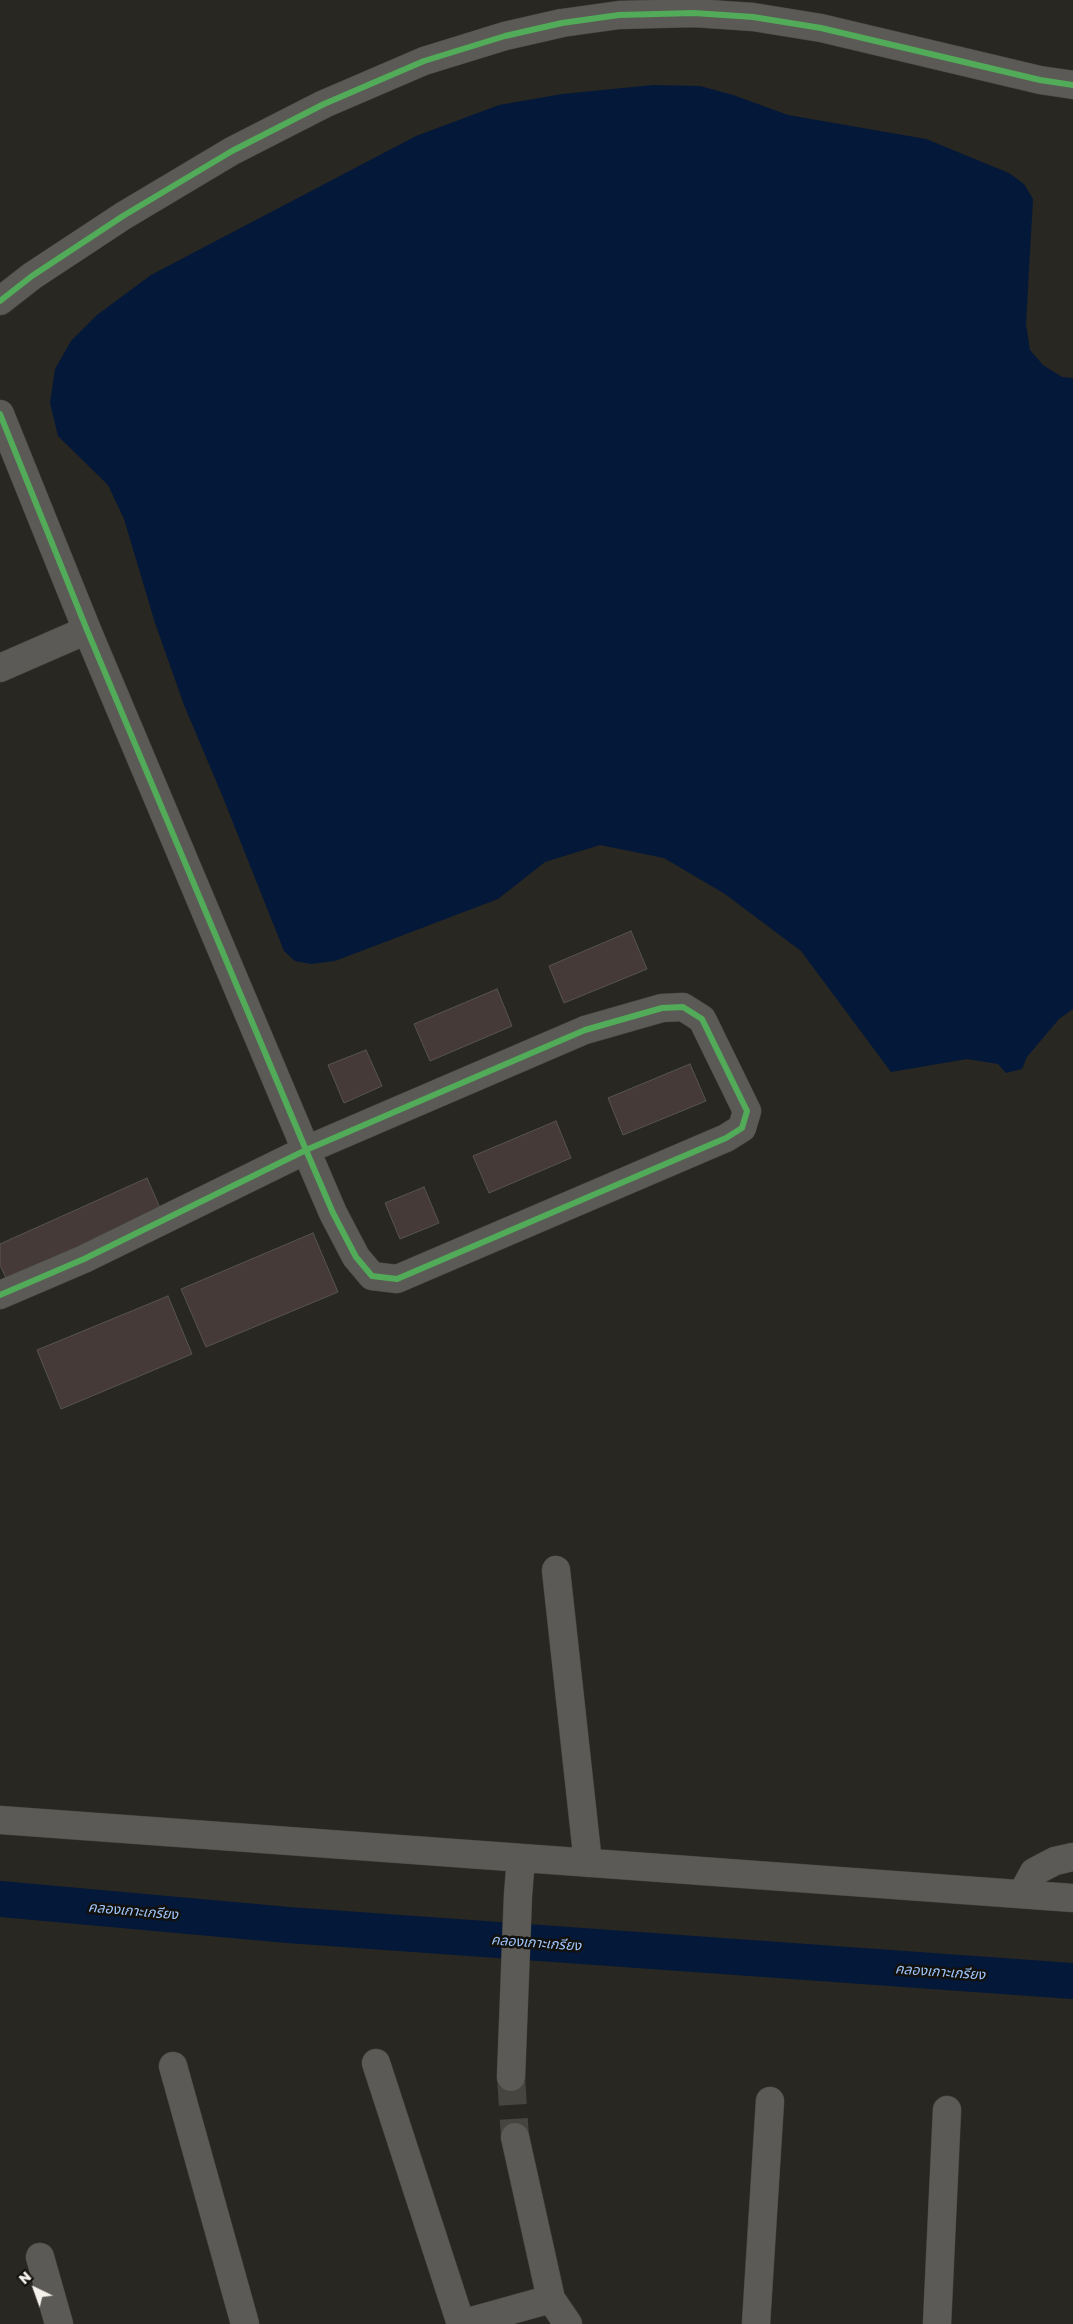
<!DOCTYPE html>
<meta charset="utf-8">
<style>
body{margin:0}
#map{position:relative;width:1073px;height:2324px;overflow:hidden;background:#282721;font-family:"Golos Text",sans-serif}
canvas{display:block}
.north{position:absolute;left:10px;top:2264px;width:50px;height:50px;-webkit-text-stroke:4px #12110d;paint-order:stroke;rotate:318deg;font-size:14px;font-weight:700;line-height:20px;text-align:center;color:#f3f1ea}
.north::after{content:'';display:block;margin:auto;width:18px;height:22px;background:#f3f1ea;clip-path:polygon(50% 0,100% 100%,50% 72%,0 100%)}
</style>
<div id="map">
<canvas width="1073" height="2324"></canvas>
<div class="north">N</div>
</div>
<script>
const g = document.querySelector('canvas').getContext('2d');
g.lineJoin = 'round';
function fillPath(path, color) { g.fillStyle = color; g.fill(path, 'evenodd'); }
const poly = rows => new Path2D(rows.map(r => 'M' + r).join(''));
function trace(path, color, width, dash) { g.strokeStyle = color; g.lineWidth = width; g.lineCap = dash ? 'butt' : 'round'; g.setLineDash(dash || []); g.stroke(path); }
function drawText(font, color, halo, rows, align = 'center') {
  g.font = font + ' "Golos Text","Noto Sans Thai",sans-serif'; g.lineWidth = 5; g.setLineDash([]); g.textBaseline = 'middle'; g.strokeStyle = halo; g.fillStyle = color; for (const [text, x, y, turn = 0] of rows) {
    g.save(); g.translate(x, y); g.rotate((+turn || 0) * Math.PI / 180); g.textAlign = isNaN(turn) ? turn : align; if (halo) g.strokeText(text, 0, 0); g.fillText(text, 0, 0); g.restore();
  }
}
fillPath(poly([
 [653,85,700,86,733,95,788,115,926,139,1009,173,1024,184,1033,199,1026,324,1030,350,1043,365,1062,377,1073,378,1073,1009,1059,1019,1027,1057,1022,1069,1006,1073,998,1064,967,1059,891,1072,801,951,725,894,664,858,600,845,545,862,498,899,335,961,311,964,295,961,284,951,222,795,184,705,155,623,124,519,108,485,58,436,50,403,55,369,71,341,97,315,151,275,416,136,499,105,562,94]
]), '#04183a');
trace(poly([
 [0,1899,288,1925,1073,1981]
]), '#04183a', 36);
const building = poly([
 [631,931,647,969,564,1003,549,966,631,931],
 [497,989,512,1026,430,1061,414,1024,497,989],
 [366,1050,382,1086,344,1103,328,1065,366,1050],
 [690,1064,706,1101,623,1135,608,1098,690,1064],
 [556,1121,571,1158,489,1193,473,1156,556,1121],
 [147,1178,161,1210,7,1280,0,1265,0,1244,147,1178],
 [424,1187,439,1223,400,1239,385,1203,424,1187],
 [313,1233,338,1292,206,1347,181,1289,313,1233],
 [168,1296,192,1354,61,1409,37,1350,168,1296]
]);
fillPath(building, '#463a38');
trace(building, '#575450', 1);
trace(poly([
 [511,2077,515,2137]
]), '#46453f', 28, [28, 14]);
const minor = poly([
 [0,301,32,276,123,216,232,151,324,104,424,61,505,36,562,23,619,15,694,13,753,17,821,28,1040,80,1073,85],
 [0,414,87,630,306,1150,333,1213,356,1257,372,1276,397,1279,726,1138,742,1128,747,1111,702,1019,683,1007,662,1008,585,1030,306,1150,84,1259,0,1295],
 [0,668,87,630],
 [556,1570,588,1863],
 [0,1820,1073,1898],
 [1022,1894,1034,1872,1055,1861,1073,1857],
 [376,2063,461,2324],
 [173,2066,245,2324],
 [511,2077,518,1895,521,1858],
 [515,2137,551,2299,568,2324],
 [40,2257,59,2324],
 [461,2324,551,2299],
 [756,2324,770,2101],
 [937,2324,947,2110]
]);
trace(minor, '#464540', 29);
trace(minor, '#5b5a56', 28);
trace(poly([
 [0,301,32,276,123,216,232,151,324,104,424,61,505,36,562,23,619,15,694,13,753,17,821,28,1040,80,1073,85],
 [0,414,87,630,306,1150,333,1213,356,1257,372,1276,397,1279,726,1138,742,1128,747,1111,702,1019,683,1007,662,1008,585,1030,306,1150,84,1259,0,1295]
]), '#51ab58', 6);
drawText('italic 14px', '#9ec6fd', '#12110d', [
 ["คลองเกาะเกรียง",133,1911,5],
 ["คลองเกาะเกรียง",536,1943,4],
 ["คลองเกาะเกรียง",940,1972,4]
]);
</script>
